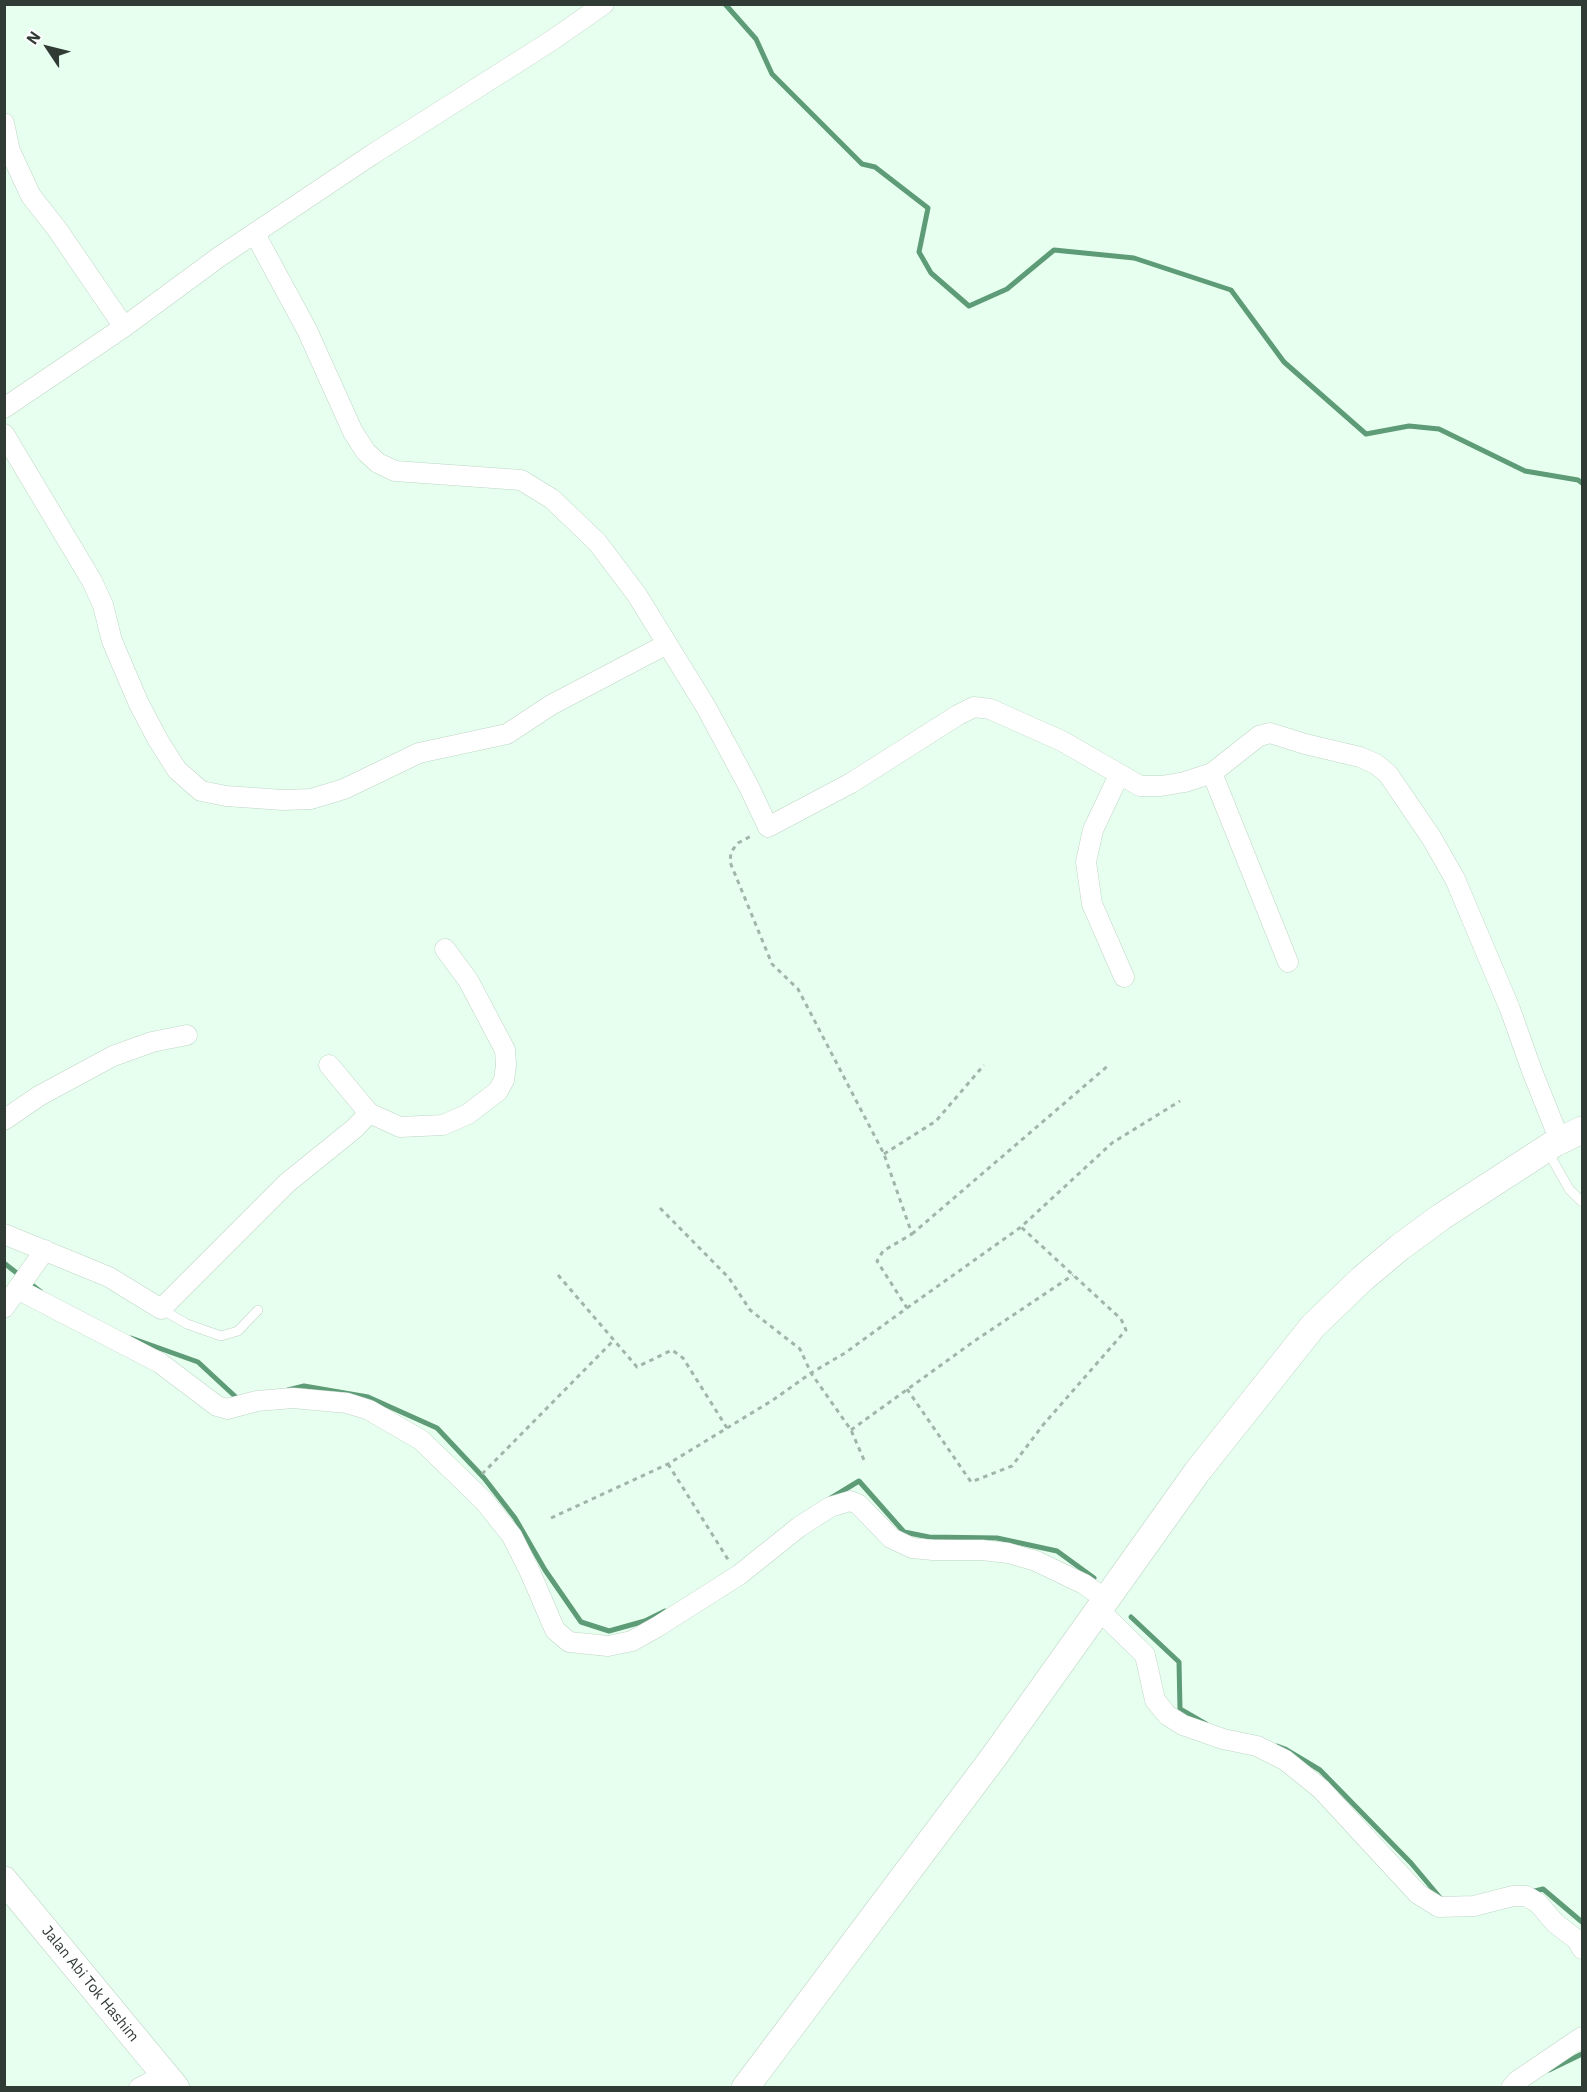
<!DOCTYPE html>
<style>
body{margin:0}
#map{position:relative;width:1587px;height:2092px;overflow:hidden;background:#e7ffef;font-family:"IBM Plex Sans",sans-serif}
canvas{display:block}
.frame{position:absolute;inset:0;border:6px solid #313b35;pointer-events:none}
.north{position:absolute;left:18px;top:18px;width:60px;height:60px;-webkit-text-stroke:4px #fff;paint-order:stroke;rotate:305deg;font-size:16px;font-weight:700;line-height:24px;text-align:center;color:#313b35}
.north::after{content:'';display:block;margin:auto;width:21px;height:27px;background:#313b35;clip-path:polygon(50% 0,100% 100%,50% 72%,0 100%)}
</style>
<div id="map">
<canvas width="1587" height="2092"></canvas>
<div class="frame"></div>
<div class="north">N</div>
</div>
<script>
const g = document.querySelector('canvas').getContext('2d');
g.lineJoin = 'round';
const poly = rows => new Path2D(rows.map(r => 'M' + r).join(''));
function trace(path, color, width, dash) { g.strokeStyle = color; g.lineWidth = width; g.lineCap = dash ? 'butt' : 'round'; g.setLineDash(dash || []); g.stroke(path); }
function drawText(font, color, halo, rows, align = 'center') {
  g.font = font + ' "IBM Plex Sans",sans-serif'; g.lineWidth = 4.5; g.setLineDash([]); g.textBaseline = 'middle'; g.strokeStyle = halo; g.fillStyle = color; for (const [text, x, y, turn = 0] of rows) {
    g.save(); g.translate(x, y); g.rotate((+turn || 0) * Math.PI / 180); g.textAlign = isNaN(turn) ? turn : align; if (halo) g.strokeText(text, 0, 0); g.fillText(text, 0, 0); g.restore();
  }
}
trace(poly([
 [725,4,756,39,772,74,862,164,875,167,928,208,919,252,931,273,969,306,1007,289,1054,250,1134,258,1231,290,1284,362,1366,434,1409,426,1439,429,1525,471,1578,480,1582,483],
 [4,1263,41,1292],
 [131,1338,198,1362,239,1400,241,1400],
 [288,1390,304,1386,368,1397,437,1428,484,1478,515,1518,545,1570,581,1622,609,1631,645,1621,665,1611],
 [831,1498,859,1481,904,1532,929,1537,997,1538,1057,1551,1094,1578],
 [1131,1617,1179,1662,1180,1709,1206,1724],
 [1277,1746,1285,1749,1320,1770,1411,1863,1442,1900],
 [1531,1892,1543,1889,1582,1922],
 [1549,2070,1582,2054]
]), '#5e9b77', 5);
const lane = poly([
 [1547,1150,1569,1189,1582,1202],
 [161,1309,187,1324,221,1336,238,1331,258,1310]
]);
const street = poly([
 [4,123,10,151,31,196,57,229,124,327],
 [255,234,307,330,353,432,366,452,378,463,395,471,521,480,552,499,597,542,637,595,706,707,749,787,768,827,851,783,958,715,974,707,990,709,1062,741,1140,786,1161,786,1185,782,1212,773,1259,736,1270,733,1305,744,1360,757,1376,764,1388,774,1431,837,1455,879,1510,1009,1532,1071,1560,1141],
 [4,408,124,327,219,257,373,154,551,41,604,4],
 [4,434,92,581,103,605,112,641,139,704,158,740,177,770,201,791,226,796,283,800,311,799,344,789,419,753,507,734,551,705,667,644],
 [1212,773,1288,962],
 [1119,775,1093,830,1086,862,1092,904,1124,977],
 [329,1065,369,1113,400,1127,443,1125,468,1114,498,1091,504,1080,506,1065,505,1050,468,980,445,949],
 [4,1120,39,1096,113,1056,152,1042,187,1035],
 [4,1234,109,1277,161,1309,287,1183,355,1128,369,1113],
 [19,1290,160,1363,217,1406,227,1409,257,1401,293,1398,347,1403,369,1410,421,1440,484,1501,512,1536,530,1572,555,1630,569,1642,608,1646,632,1641,657,1627,739,1575,799,1527,830,1507,850,1501,858,1504,891,1538,912,1548,933,1550,982,1550,1008,1553,1036,1561,1063,1574,1084,1584,1105,1599],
 [4,1308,45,1250],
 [1098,1609,1145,1655,1155,1700,1167,1715,1183,1725,1223,1739,1257,1746,1285,1760,1321,1789,1418,1894,1439,1907,1474,1906,1513,1896,1526,1896,1538,1903,1555,1923,1577,1940,1582,1949],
 [139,2088,164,2075],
 [1511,2088,1517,2081,1582,2037]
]);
const secondary = poly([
 [4,1880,176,2088],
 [745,2088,993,1758,1197,1472,1313,1326,1362,1279,1400,1247,1441,1217,1555,1143,1582,1130]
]);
trace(lane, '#bed5c6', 10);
trace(street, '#bed5c6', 21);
trace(secondary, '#bed5c6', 28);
trace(poly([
 [884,1154,936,1121,984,1065],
 [660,1208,729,1278,750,1310,800,1349,811,1373,851,1430,864,1460],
 [912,1234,1110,1064],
 [558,1275,637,1367,672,1350,683,1358,727,1428],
 [907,1308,1021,1227,1112,1143,1180,1101],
 [907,1389,971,1482,1012,1466,1043,1425,1126,1330,1121,1319,1021,1227],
 [851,1430,973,1342,1073,1275],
 [668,1464,729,1561],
 [482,1474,613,1341],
 [551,1518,668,1464,773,1400,811,1373,845,1353,907,1308,877,1261,883,1251,912,1234,884,1154,798,989,772,964,730,862,731,852,738,843,753,835]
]), '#a2b5a9', 3, [4.5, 4.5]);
trace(lane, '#fff', 9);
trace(street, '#fff', 20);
trace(secondary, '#fff', 27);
drawText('15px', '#313b35', '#fff', [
 ["Jalan Abi Tok Hashim",90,1984,51]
]);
</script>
